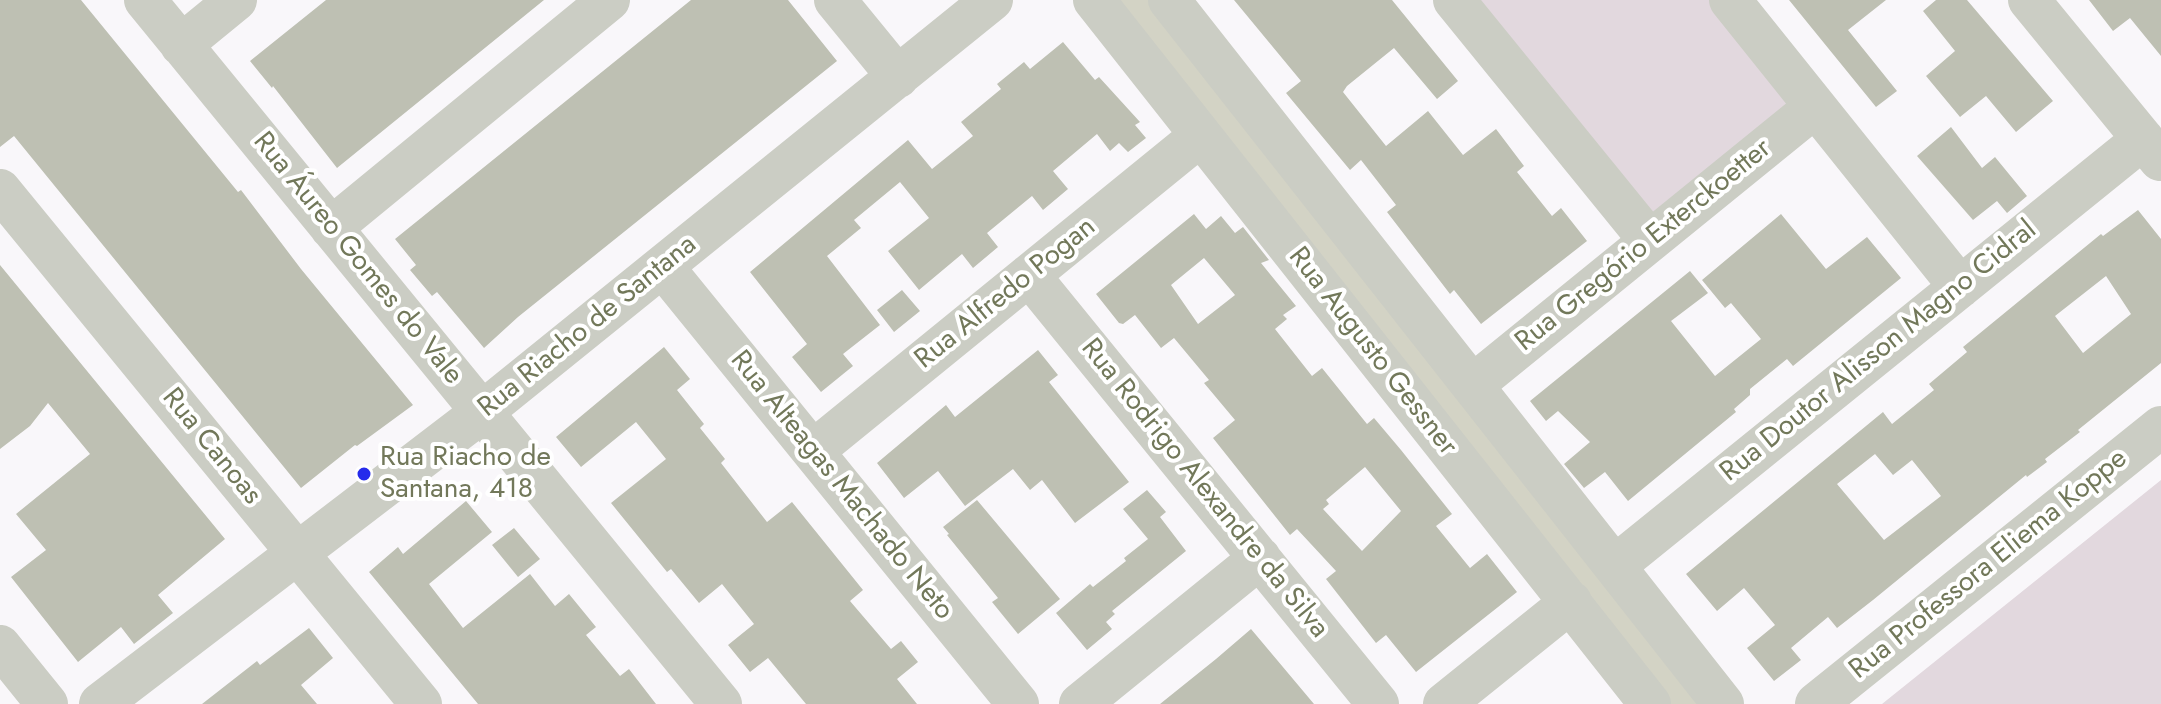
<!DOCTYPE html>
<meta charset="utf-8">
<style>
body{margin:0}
canvas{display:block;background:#f9f7fa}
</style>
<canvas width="2161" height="704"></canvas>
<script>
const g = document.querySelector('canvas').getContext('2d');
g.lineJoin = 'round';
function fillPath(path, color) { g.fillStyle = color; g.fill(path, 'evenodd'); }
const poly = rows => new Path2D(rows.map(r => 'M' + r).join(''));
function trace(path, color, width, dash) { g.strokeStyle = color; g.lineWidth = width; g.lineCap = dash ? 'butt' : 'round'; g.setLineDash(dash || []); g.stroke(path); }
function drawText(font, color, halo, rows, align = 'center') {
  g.font = font + ' Jost,sans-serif'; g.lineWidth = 8; g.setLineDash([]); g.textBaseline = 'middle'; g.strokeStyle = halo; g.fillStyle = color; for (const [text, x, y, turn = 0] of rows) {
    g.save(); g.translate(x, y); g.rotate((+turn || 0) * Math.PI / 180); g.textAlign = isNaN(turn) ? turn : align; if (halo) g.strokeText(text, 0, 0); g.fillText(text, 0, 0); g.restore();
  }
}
fillPath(poly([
 [1473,0,1710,0,1788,105,1651,216],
 [2161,480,2161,704,1882,704]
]), '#e2d8de');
trace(poly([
 [1134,0,1682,704]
]), '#d3d3c5', 54);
fillPath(poly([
 [0,0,81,0,238,192,241,190,301,269,413,405,357,446,355,445,301,488,14,136,0,147],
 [326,0,544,0,337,168,273,86,272,88,250,61],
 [691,0,788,0,837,61,518,317,484,348,437,292,432,296,410,270,416,265,395,239],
 [1234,0,1392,0,1458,81,1437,99,1394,48,1347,86,1343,92,1386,146,1428,111,1463,155,1496,129,1524,166,1517,172,1552,216,1561,208,1587,241,1481,324,1454,290,1450,294,1387,212,1396,205,1361,160,1350,170,1286,93,1301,81],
 [1789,0,1886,0,1848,30,1897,91,1876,107],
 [1936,0,1967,0,2053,101,2016,132,1986,96,1960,117,1926,76,1955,51,1923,11],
 [2089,0,2161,0,2161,56,2130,18,2113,31],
 [1063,42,1095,80,1099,77,1140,122,1135,125,1146,138,1128,152,1119,143,1110,151,1097,134,1053,171,1068,189,1043,210,1032,196,987,233,998,247,973,268,962,254,919,290,888,251,929,218,900,182,854,220,861,228,827,256,880,325,843,354,853,366,821,392,792,357,807,344,750,272,908,140,932,169,973,136,961,122,1001,89,997,84,1024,62,1030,69],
 [1951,127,1982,168,1995,157,2027,196,2007,213,1997,201,1973,220,1917,156],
 [2138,210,2161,239,2161,363,2078,430,2080,432,2045,459,2047,462,2027,477,2026,475,1873,600,1837,628,1828,617,1791,648,1801,660,1774,681,1747,648,1775,625,1744,588,1717,611,1686,574,1883,412,1892,424,1934,390,1929,384,1967,352,1963,347,2101,234,2103,236],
 [2106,276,2131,314,2083,353,2055,316],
 [1875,454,1893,475,1912,460,1941,496,1884,540,1837,484],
 [1194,214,1206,229,1221,216,1235,233,1243,227,1269,260,1261,263,1296,306,1283,315,1287,319,1275,329,1312,376,1322,368,1367,424,1374,418,1401,450,1452,514,1436,526,1470,568,1487,554,1517,592,1416,672,1386,635,1376,643,1326,579,1336,571,1297,529,1290,535,1213,438,1235,420,1204,383,1209,380,1174,338,1161,348,1135,315,1123,324,1119,323,1096,294],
 [1204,258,1235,295,1198,324,1171,285],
 [1365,467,1401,511,1362,551,1323,509,1329,504,1326,500],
 [1781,214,1826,269,1867,237,1901,278,1793,366,1787,359,1750,389,1750,395,1734,409,1736,412,1628,501,1605,472,1584,488,1564,464,1590,442,1558,411,1546,421,1530,401,1690,271,1708,293,1671,321,1715,376,1761,339,1731,303,1725,308,1702,280],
 [0,265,225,539,158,595,173,613,134,644,121,627,78,662,11,577,46,550,16,514,90,454,48,403,30,426,0,449],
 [902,290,920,311,894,332,877,310],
 [664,347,690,379,677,390,704,424,700,428,725,459,721,463,767,522,792,502,863,590,850,601,891,649,901,641,918,662,897,679,917,704,806,704,768,658,750,672,728,645,754,624,722,584,699,603,671,569,667,572,611,503,666,459,636,422,581,467,556,437],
 [1038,350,1058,375,1049,382,1129,482,1075,523,1042,480,1030,490,1013,469,965,506,938,471,904,498,877,463,946,405,955,417],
 [1147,490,1166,512,1160,517,1186,551,1112,611,1115,614,1106,622,1112,629,1087,650,1056,613,1090,584,1093,587,1126,561,1124,558,1148,539,1123,509],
 [977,500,1060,599,1018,634,992,602,998,598,947,535,949,534,943,527],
 [466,501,492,532,429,584,463,628,530,574,555,606,569,594,596,627,586,635,620,676,629,669,656,704,478,704,369,572,398,547,403,554],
 [514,528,540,559,518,577,492,545],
 [309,628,333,658,301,685,317,704,202,704,257,661,260,665],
 [1251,629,1314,704,1160,704,1216,659]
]), '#bec0b3');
trace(poly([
 [145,0,721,704],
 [835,0,898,77],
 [1094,0,1650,704],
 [1169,0,1723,704],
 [1454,0,1650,241],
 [1730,0,1960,287],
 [2029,0,2160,160],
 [181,45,236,0],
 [0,190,421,704],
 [331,228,609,0],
 [663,267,1018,704],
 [1029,275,1378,704],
 [1474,384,1815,107],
 [813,451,1200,136],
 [1616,565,2143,139],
 [0,646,47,704],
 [100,704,482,412,992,0],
 [1080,704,1260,558],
 [1444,704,1571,602],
 [1816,704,2161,427]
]), '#cbcdc4', 42);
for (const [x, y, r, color] of [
 [364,474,8,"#262beb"]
]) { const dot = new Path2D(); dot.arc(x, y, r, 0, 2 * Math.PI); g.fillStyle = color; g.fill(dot); trace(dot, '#fff', 3); }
drawText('28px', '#72785a', '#fff', [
 ["Rua Gregório Exterckoetter",1644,246,-39],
 ["Rua Áureo Gomes do Vale",357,259,51],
 ["Rua Alfredo Pogan",1006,294,-39],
 ["Rua Riacho de Santana",588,327,-39],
 ["Rua Augusto Gessner",1372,352,52],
 ["Rua Doutor Alisson Magno Cidral",1879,352,-39],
 ["Rua Canoas",211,447,51],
 ["Rua Alteagas Machado Neto",841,486,51],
 ["Rua Rodrigo Alexandre da Silva",1204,489,51],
 ["Rua Professora Eliema Koppe",1989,565,-39]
]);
drawText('28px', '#72785a', '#fff', [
 ["Rua Riacho de",380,458],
 ["Santana, 418",380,490]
], 'left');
</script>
